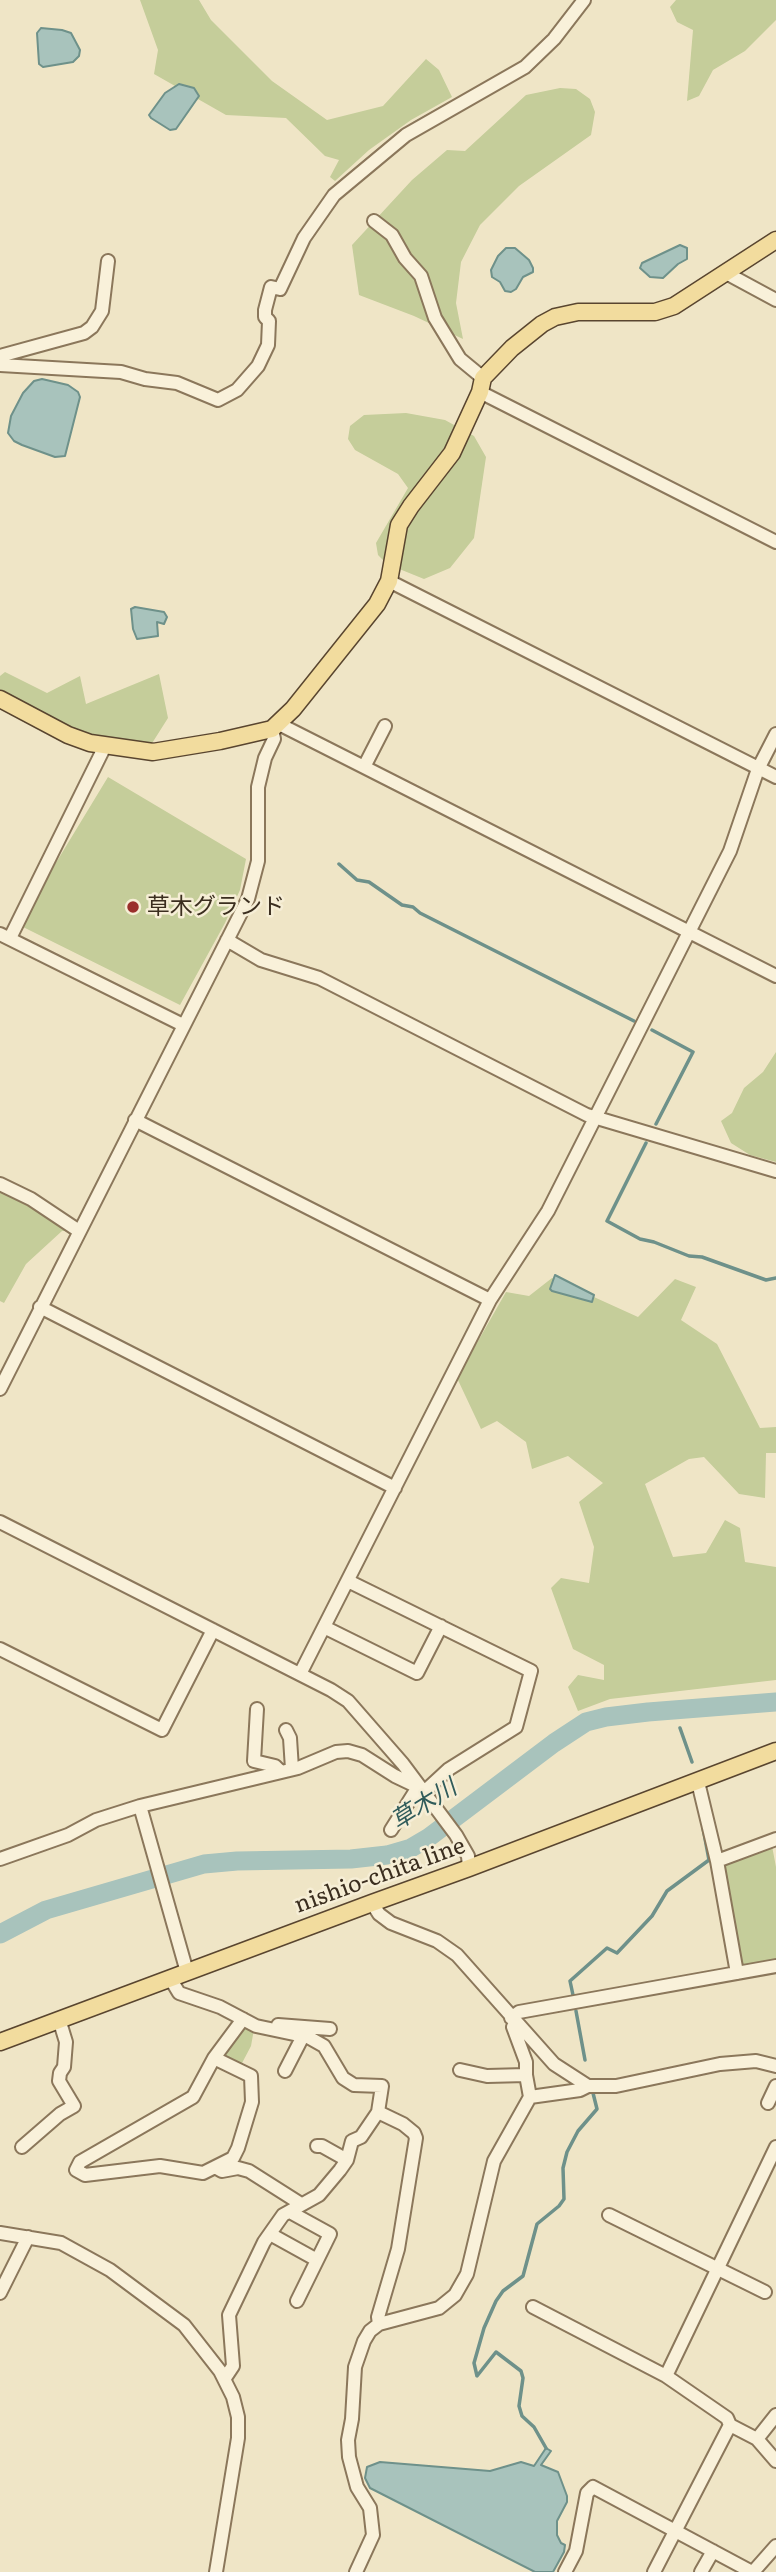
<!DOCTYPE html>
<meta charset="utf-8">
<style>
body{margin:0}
canvas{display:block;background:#efe5c6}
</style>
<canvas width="776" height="2572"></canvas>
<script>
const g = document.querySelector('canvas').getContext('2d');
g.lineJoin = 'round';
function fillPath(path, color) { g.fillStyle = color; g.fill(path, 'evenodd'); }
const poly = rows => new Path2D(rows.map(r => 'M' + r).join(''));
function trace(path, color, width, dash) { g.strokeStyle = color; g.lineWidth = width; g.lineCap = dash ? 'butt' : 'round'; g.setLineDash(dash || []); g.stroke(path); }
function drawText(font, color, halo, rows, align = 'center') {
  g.font = font + ' Literata,"Noto Sans JP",serif'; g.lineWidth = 5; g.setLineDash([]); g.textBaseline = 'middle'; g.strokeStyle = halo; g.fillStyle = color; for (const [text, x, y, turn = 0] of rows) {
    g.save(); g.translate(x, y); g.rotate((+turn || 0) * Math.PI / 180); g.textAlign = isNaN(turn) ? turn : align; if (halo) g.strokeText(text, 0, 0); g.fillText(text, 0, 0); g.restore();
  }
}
fillPath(poly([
 [140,0,199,0,211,20,272,81,327,120,383,106,426,59,439,70,452,97,411,120,369,150,335,181,330,177,339,160,325,156,286,118,226,115,154,74,158,50],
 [676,0,776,0,776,20,745,51,713,70,699,96,687,101,693,30,677,22,670,7],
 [560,88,576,89,590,99,595,112,591,135,519,186,480,225,461,262,456,303,463,339,414,316,359,295,352,245,412,180,447,150,465,151,526,95],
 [406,413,445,420,474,436,486,457,474,538,450,568,424,579,387,564,378,555,376,543,408,488,398,474,355,450,348,439,350,426,364,415],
 [5,672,47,693,80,676,86,704,159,674,168,718,149,748,91,739,0,694,0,676],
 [108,777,246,859,240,890,225,923,180,1005,23,927,51,871],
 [776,1052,776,1162,750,1155,731,1143,721,1121,732,1113,744,1088,763,1072],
 [0,1187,28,1200,69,1231,62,1231,26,1264,4,1303,0,1301],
 [552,1278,638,1317,675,1279,696,1287,681,1320,717,1344,760,1428,776,1427,776,1453,766,1453,765,1498,739,1494,704,1457,689,1459,645,1484,673,1557,706,1553,725,1520,740,1528,745,1562,776,1567,776,1680,610,1699,578,1711,568,1687,578,1675,604,1680,604,1665,573,1649,551,1588,561,1578,589,1583,594,1547,579,1502,603,1483,568,1456,532,1469,526,1442,497,1421,481,1429,457,1378,506,1292,529,1296],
 [772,1846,776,1867,776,1962,747,1968,741,1963,723,1868,726,1864],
 [246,2026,254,2029,251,2046,241,2065,227,2059,225,2052]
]), '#c5cd9a');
const water = poly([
 [41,28,62,30,71,33,80,50,79,56,73,62,43,67,39,64,37,33,41,28],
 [179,84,194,88,199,96,176,129,170,130,151,118,149,115,165,93,179,84],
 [680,245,687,248,687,259,678,264,663,278,650,277,640,268,642,263,680,245],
 [506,248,515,248,529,260,533,268,533,272,523,277,516,289,511,292,505,291,500,282,492,277,491,270,498,256,506,248],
 [42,379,68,385,78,392,80,397,65,456,55,457,22,445,14,441,8,433,11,416,23,393,34,381,42,379],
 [135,607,164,612,167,617,164,624,157,622,158,636,137,639,133,629,131,609,135,607],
 [555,1275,594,1295,592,1302,552,1291,550,1289,555,1275],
 [546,2448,551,2451,541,2465,558,2472,567,2496,567,2502,557,2521,557,2535,561,2543,565,2545,564,2552,553,2572,535,2572,370,2488,365,2478,367,2467,380,2462,490,2471,521,2462,534,2466,546,2448]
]);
fillPath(water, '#a8c3bc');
trace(water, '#6e918a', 2);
trace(poly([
 [415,123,451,103],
 [336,186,386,144],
 [339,864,357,880,369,882,402,905,413,907,420,913,634,1021],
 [652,1030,693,1052,656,1124],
 [646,1143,607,1221,640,1239,654,1242,689,1256,702,1257,766,1280,776,1278],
 [680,1728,692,1762],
 [573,1995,570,1981,607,1948,617,1953,652,1916,667,1891,709,1860,703,1828],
 [576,2011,585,2060],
 [546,2448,534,2427,522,2416,519,2406,523,2378,521,2371,496,2352,477,2376,474,2363,484,2328,496,2301,503,2291,523,2276,537,2224,559,2206,564,2199,563,2168,567,2152,578,2131,597,2109,593,2093]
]), '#6e918a', 3.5);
trace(poly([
 [0,1934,46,1910,204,1864,237,1861,351,1859,387,1855,411,1848,428,1838,554,1743,586,1722,606,1717,648,1712,776,1702]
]), '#a8c3bc', 19);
const minor = poly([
 [374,221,392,235,405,258,421,276,435,318,460,359,483,378],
 [726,273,776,300],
 [0,356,84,333,92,327,102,311,108,261],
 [0,365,121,372,145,379,177,383,218,400,237,390,258,366,268,345,269,321,265,317,265,310,271,287,280,289,304,238,334,195,406,135,525,67,554,39,584,0],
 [480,392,776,542],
 [389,581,776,777],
 [279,724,364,767],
 [385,726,364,767,776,976],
 [0,934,183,1025],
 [10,938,105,746],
 [227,940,261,960,319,978,587,1115,776,1171],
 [135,1120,490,1300],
 [0,1184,31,1199,79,1231],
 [40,1307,395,1488],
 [0,1389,248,899,258,861,258,787,265,758,274,739,272,729],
 [0,1522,331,1690,348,1701,403,1764,456,1835,468,1856,469,1868],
 [348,1581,531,1671,516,1727,449,1769,423,1793],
 [324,1627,417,1673,441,1626],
 [0,1649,162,1730,213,1630],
 [300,1674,490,1300,548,1211,730,851,758,769,776,734],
 [257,1709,254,1761,275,1766,281,1772],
 [286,1730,290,1738,292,1769],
 [698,1782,717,1861,737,1973],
 [140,1806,187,1972],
 [391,1830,418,1787],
 [0,1859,68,1835,96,1820,140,1806,298,1768,336,1752,348,1751,362,1755,395,1776,416,1786],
 [717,1861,776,1839],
 [372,1903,379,1914,391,1923,437,1941,457,1955,554,2064,588,2086],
 [170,1978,179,1993,220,2007,256,2026,308,2037,324,2046,343,2078,354,2085,382,2086,378,2112,361,2137,352,2141,347,2160,340,2170,319,2195,283,2215,264,2242,229,2315,233,2366,225,2378],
 [511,2018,519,2012,776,1966],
 [515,2023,513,2027,526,2062,526,2075],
 [278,2025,330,2029],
 [214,2058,251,2076,252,2102,238,2148,233,2158,203,2173,160,2166,85,2175,76,2170,80,2162,193,2097,214,2058,243,2019],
 [285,2071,303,2036],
 [530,2097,580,2090,588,2086,616,2086,720,2064,756,2061,776,2066],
 [768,2103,776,2086],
 [378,2112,403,2124,414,2133,416,2138,398,2249,378,2317,379,2324],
 [317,2146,322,2146,347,2160],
 [22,2147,60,2114,74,2106,59,2081,60,2073,64,2067,66,2042,59,2019],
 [215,2167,222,2171,238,2168,249,2171,301,2204],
 [290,2212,330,2234,297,2301],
 [609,2215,765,2292],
 [0,2233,61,2243,110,2270,184,2325,220,2371,233,2397,238,2417,238,2438,216,2572],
 [270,2234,317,2260],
 [0,2293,28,2237],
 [533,2307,666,2376],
 [730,2425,757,2439,776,2415],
 [757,2439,776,2461],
 [356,2572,373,2535,370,2508,357,2487,349,2457,348,2440,352,2419,355,2367,364,2341,370,2331,379,2324,439,2308,455,2295,467,2274,494,2161,530,2097,526,2075,487,2076,460,2070],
 [565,2572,576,2551,587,2493,593,2487,752,2572],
 [654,2572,730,2425,727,2418,666,2376,776,2147],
 [701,2572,713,2551],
 [753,2572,776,2546]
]);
const major = poly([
 [0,699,68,735,90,743,153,752,220,741,272,729,293,709,377,604,389,581,399,525,411,506,452,453,480,392,483,378,512,348,542,324,555,317,578,312,655,312,674,306,776,240],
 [0,2042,372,1903,469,1868,776,1751]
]);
trace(minor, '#8b775b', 16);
trace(major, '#59452f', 19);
trace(minor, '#f9f1da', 12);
trace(major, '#f2dc9e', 16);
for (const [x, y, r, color] of [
 [133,907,7,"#9a2f2b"]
]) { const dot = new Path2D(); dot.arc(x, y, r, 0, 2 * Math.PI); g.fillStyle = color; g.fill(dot); trace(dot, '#f6eed6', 2.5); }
drawText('23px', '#3b2e1f', '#f6eed6', [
 ["草木グランド",147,907]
], 'left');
drawText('23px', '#3b2e1f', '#f6eed6', [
 ["nishio-chita line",380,1876,-20]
]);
drawText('italic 24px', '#2f5b5a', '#f6eed6', [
 ["草木川",424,1805,-32]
]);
</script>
